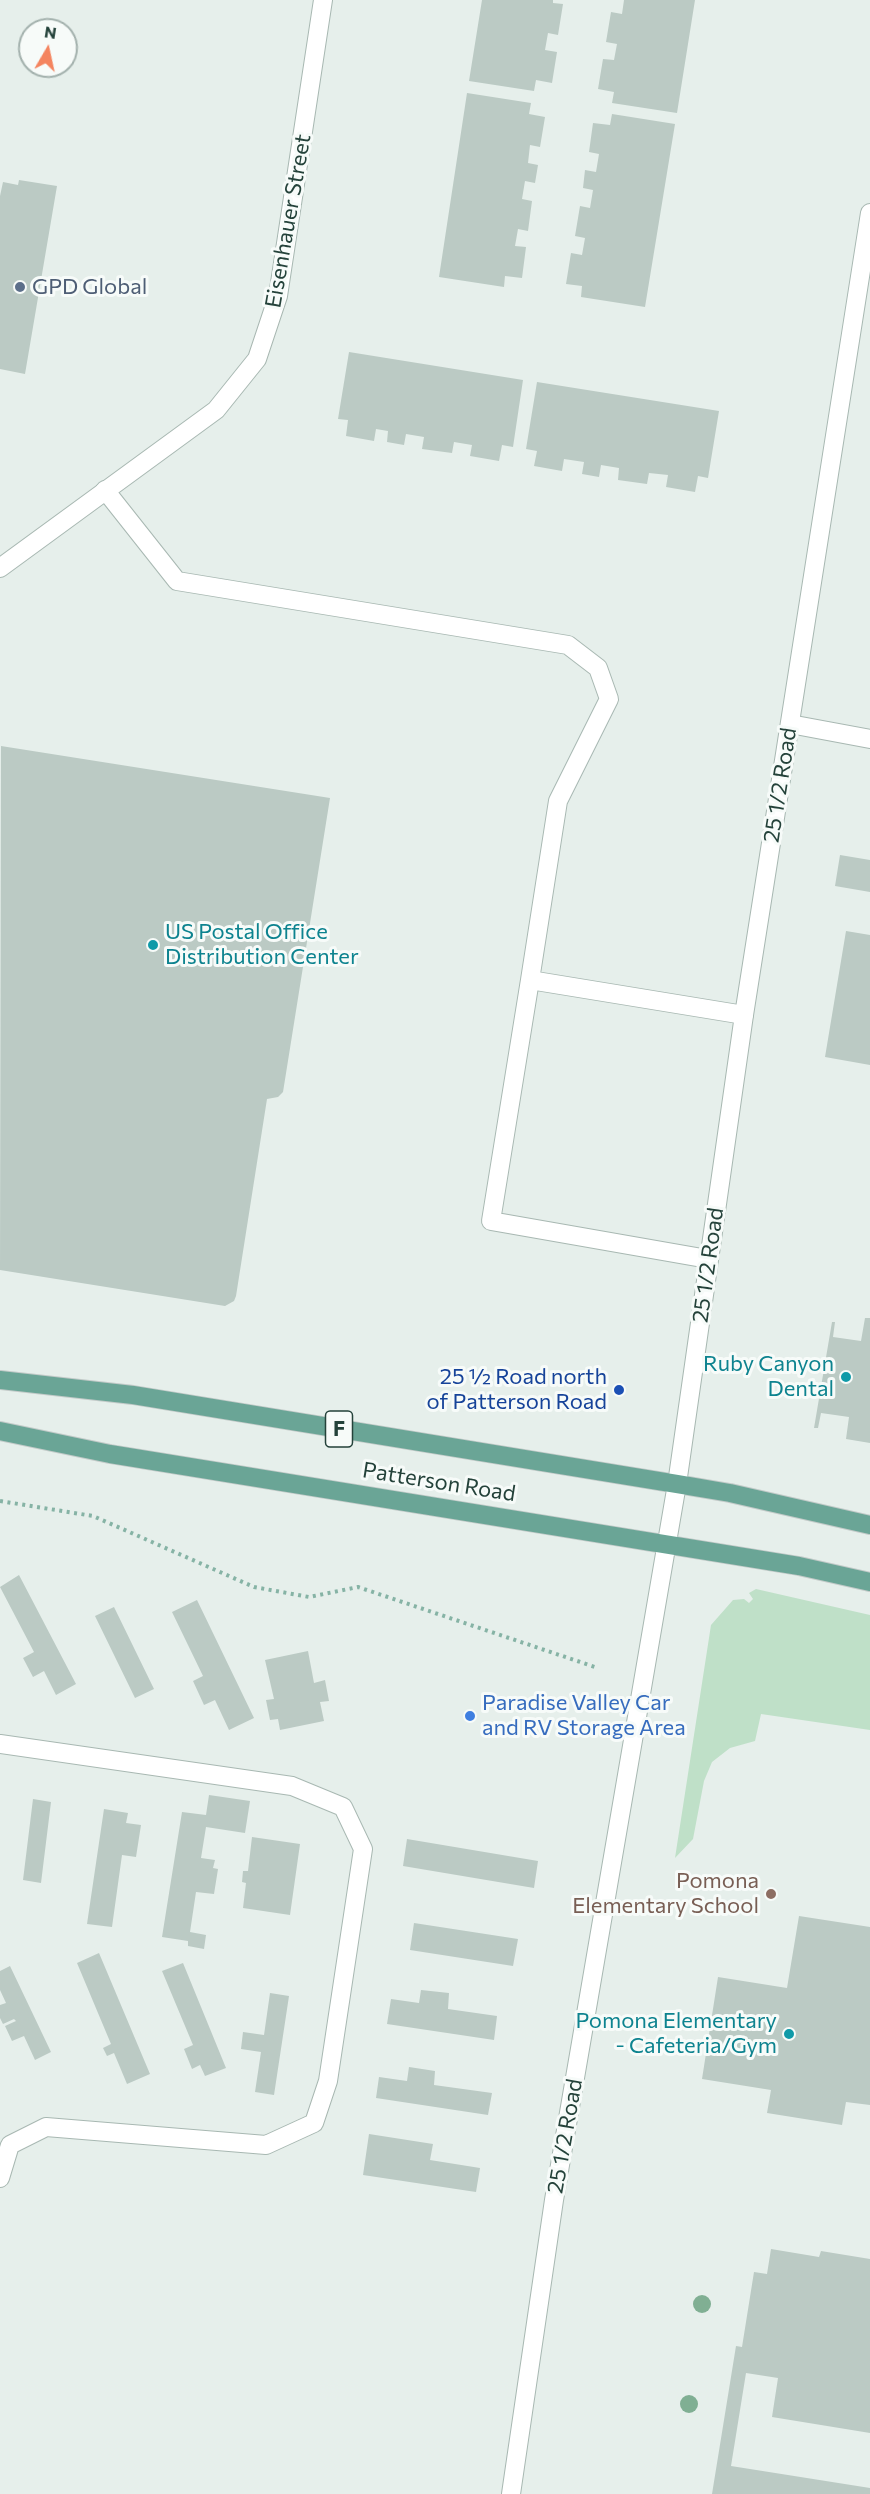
<!DOCTYPE html>
<meta charset="utf-8">
<style>
body{margin:0}
#map{position:relative;width:870px;height:2494px;overflow:hidden;background:#e6efeb;font-family:Commissioner,sans-serif}
canvas{display:block}
.north{position:absolute;left:18px;top:18px;width:60px;height:60px;box-sizing:border-box;background:#f7fbf9;border:2px solid #a3b1ad;border-radius:50%;rotate:9deg;font-size:16px;font-weight:700;line-height:24px;text-align:center;color:#24423a}
.north::after{content:'';display:block;margin:auto;width:21px;height:27px;background:#f4845f;clip-path:polygon(50% 0,100% 100%,50% 72%,0 100%)}
</style>
<div id="map">
<canvas width="870" height="2494"></canvas>
<div class="north">N</div>
</div>
<script>
const g = document.querySelector('canvas').getContext('2d');
g.lineJoin = 'round';
function fillPath(path, color) { g.fillStyle = color; g.fill(path, 'evenodd'); }
const poly = rows => new Path2D(rows.map(r => 'M' + r).join(''));
function trace(path, color, width, dash) { g.strokeStyle = color; g.lineWidth = width; g.lineCap = dash ? 'butt' : 'round'; g.setLineDash(dash || []); g.stroke(path); }
function drawText(font, color, halo, rows, align = 'center') {
  g.font = font + ' Commissioner,sans-serif'; g.lineWidth = 6; g.setLineDash([]); g.textBaseline = 'middle'; g.strokeStyle = halo; g.fillStyle = color; for (const [text, x, y, turn = 0] of rows) {
    g.save(); g.translate(x, y); g.rotate((+turn || 0) * Math.PI / 180); g.textAlign = isNaN(turn) ? turn : align; if (halo) g.strokeText(text, 0, 0); g.fillText(text, 0, 0); g.restore();
  }
}
fillPath(poly([
 [756,1589,870,1615,870,1730,761,1714,755,1741,730,1748,712,1762,704,1781,693,1839,675,1858,711,1625,733,1600,744,1599,749,1603,753,1599,749,1593]
]), '#bfe0c8');
fillPath(poly([
 [482,0,553,0,553,3,563,4,558,35,548,33,545,50,557,52,552,83,536,80,534,91,469,81],
 [624,0,695,0,677,113,612,103,614,92,598,89,603,59,614,60,617,44,606,42,611,12,622,14],
 [467,93,531,103,529,114,545,117,540,147,530,145,528,163,538,165,535,183,525,181,522,199,532,201,528,231,518,229,515,246,526,247,522,278,505,276,504,287,439,277],
 [612,114,675,124,645,307,581,297,582,286,566,284,571,253,582,255,585,238,575,236,580,206,590,208,593,190,583,188,585,170,596,172,599,154,589,152,593,123,610,125],
 [19,180,57,186,25,374,0,369,0,196,3,182,18,185],
 [349,352,523,380,513,447,502,445,499,461,470,456,472,445,454,442,452,453,422,449,424,437,406,434,404,445,387,442,388,431,376,429,374,441,346,436,348,420,338,419],
 [537,382,719,411,708,478,698,476,695,492,666,487,668,475,649,473,647,484,618,480,619,468,601,465,599,477,582,474,584,462,564,459,562,471,534,466,537,451,526,449],
 [1,746,330,798,283,1092,278,1097,267,1099,236,1296,234,1301,225,1306,0,1270],
 [840,855,870,860,870,892,835,886],
 [846,931,870,935,870,1065,825,1057],
 [865,1318,870,1318,870,1443,846,1439,849,1417,821,1413,818,1428,814,1428,832,1322,835,1322,833,1337,861,1341],
 [19,1575,76,1684,56,1695,44,1671,33,1677,23,1658,34,1652,0,1587],
 [197,1600,254,1718,229,1730,215,1700,204,1705,193,1681,203,1676,172,1612],
 [114,1607,154,1689,135,1698,95,1616],
 [308,1651,314,1683,325,1680,329,1701,320,1702,324,1721,280,1730,278,1719,270,1720,266,1700,274,1699,265,1660],
 [209,1795,250,1801,245,1833,206,1827,201,1858,215,1860,213,1868,218,1869,214,1894,196,1892,190,1932,206,1935,204,1949,188,1946,188,1941,162,1937,182,1812,206,1815],
 [33,1799,51,1802,41,1883,23,1880],
 [104,1809,128,1813,126,1823,141,1825,136,1857,122,1855,112,1927,87,1924],
 [252,1837,300,1844,290,1915,243,1908,246,1883,242,1882,243,1871,248,1871],
 [407,1839,538,1861,534,1888,403,1866],
 [799,1916,870,1927,870,2105,846,2102,842,2125,767,2113,771,2090,702,2079,718,1977,787,1988],
 [414,1923,518,1939,513,1966,410,1950],
 [99,1953,150,2074,127,2084,114,2053,107,2056,103,2048,111,2044,77,1963],
 [183,1963,226,2068,205,2076,200,2065,192,2069,184,2049,193,2045,162,1971],
 [10,1966,51,2052,35,2060,24,2036,12,2041,5,2026,16,2021,14,2019,3,2024,0,2018,0,2005,6,2003,0,1990,0,1971],
 [421,1990,449,1993,448,2009,497,2016,494,2040,387,2024,391,1999,419,2003],
 [270,1993,289,1996,274,2095,255,2092,261,2052,241,2049,243,2032,264,2035],
 [409,2067,435,2071,434,2085,492,2093,488,2115,376,2098,379,2077,407,2081],
 [369,2134,433,2144,430,2160,480,2168,476,2192,363,2175],
 [771,2249,819,2257,821,2251,870,2259,870,2433,772,2417,778,2378,746,2373,731,2466,870,2488,870,2494,712,2494,736,2346,742,2347,754,2272,767,2274]
]), '#bbcac4');
const service = poly([
 [105,490,177,581,568,645,598,668,609,699,558,801,530,980,744,1015],
 [530,980,491,1221,708,1259]
]);
const minor = poly([
 [0,568,216,410,257,359,278,296,323,0],
 [790,724,870,739],
 [0,1744,292,1786,343,1807,363,1849,328,2081,314,2123,266,2145,46,2127,10,2145,0,2178]
]);
const tertiary = poly([
 [511,2494,554,2200,677,1484,744,1015,870,213]
]);
const primary = poly([
 [0,1380,133,1395,677,1484,730,1493,870,1525],
 [0,1431,110,1454,799,1566,870,1582]
]);
trace(service, '#a8b8b2', 20);
trace(minor, '#a8b8b2', 20);
trace(tertiary, '#a8b8b2', 20);
trace(primary, '#c2cac8', 20);
trace(poly([
 [0,1501,93,1516,254,1587,309,1597,358,1587,595,1667]
]), '#86b3a5', 4, [3, 4.5]);
trace(service, '#fff', 18);
trace(minor, '#fff', 18);
trace(tertiary, '#fff', 18);
trace(primary, '#6aa596', 18);
g.fillStyle = '#80af93';
for (const [x, y] of [
 [702,2304],
 [689,2404]
]) { g.beginPath(); g.arc(x, y, 9, 0, 2 * Math.PI); g.fill(); }
for (const [x, y, r, color] of [
 [20,287,6,"#5c6f8a"],
 [153,945,6,"#0f9aa8"],
 [846,1377,6,"#0f9aa8"],
 [619,1390,6,"#1a4fb4"],
 [470,1716,6,"#3f7fe0"],
 [771,1894,6,"#8d6e63"],
 [789,2034,6,"#0f9aa8"]
]) { const dot = new Path2D(); dot.arc(x, y, r, 0, 2 * Math.PI); g.fillStyle = color; g.fill(dot); trace(dot, '#f7fbf9', 2); }
for (const [x, y, w] of [
 [339,1429,27]
]) { const box = new Path2D(); box.roundRect(x - w / 2, y - 18, w, 36, 4.5); g.fillStyle = '#f7fbf9'; g.fill(box); trace(box, '#24423a', 1.5); }
drawText('bold 21px', '#24423a', null, [
 ["F",339,1429]
]);
drawText('22px', '#24423a', '#f7fbf9', [
 ["Eisenhauer Street",288,221,-80],
 ["25 1/2 Road",780,785,-81],
 ["25 1/2 Road",708,1265,-82],
 ["Patterson Road",439,1482,9],
 ["25 1/2 Road",565,2136,-80]
]);
drawText('22px', '#4e5e75', '#f7fbf9', [
 ["GPD Global",32,287]
], 'left');
drawText('22px', '#0d838f', '#f7fbf9', [
 ["US Postal Office",165,932,"left"],
 ["Distribution Center",165,957,"left"],
 ["Ruby Canyon",834,1364],
 ["Dental",834,1389],
 ["Pomona Elementary",777,2021],
 ["- Cafeteria/Gym",777,2046]
], 'right');
drawText('22px', '#164399', '#f7fbf9', [
 ["25 ½ Road north",607,1377],
 ["of Patterson Road",607,1402]
], 'right');
drawText('22px', '#366cbe', '#f7fbf9', [
 ["Paradise Valley Car",482,1703],
 ["and RV Storage Area",482,1728]
], 'left');
drawText('22px', '#785e54', '#f7fbf9', [
 ["Pomona",759,1881],
 ["Elementary School",759,1906]
], 'right');
</script>
